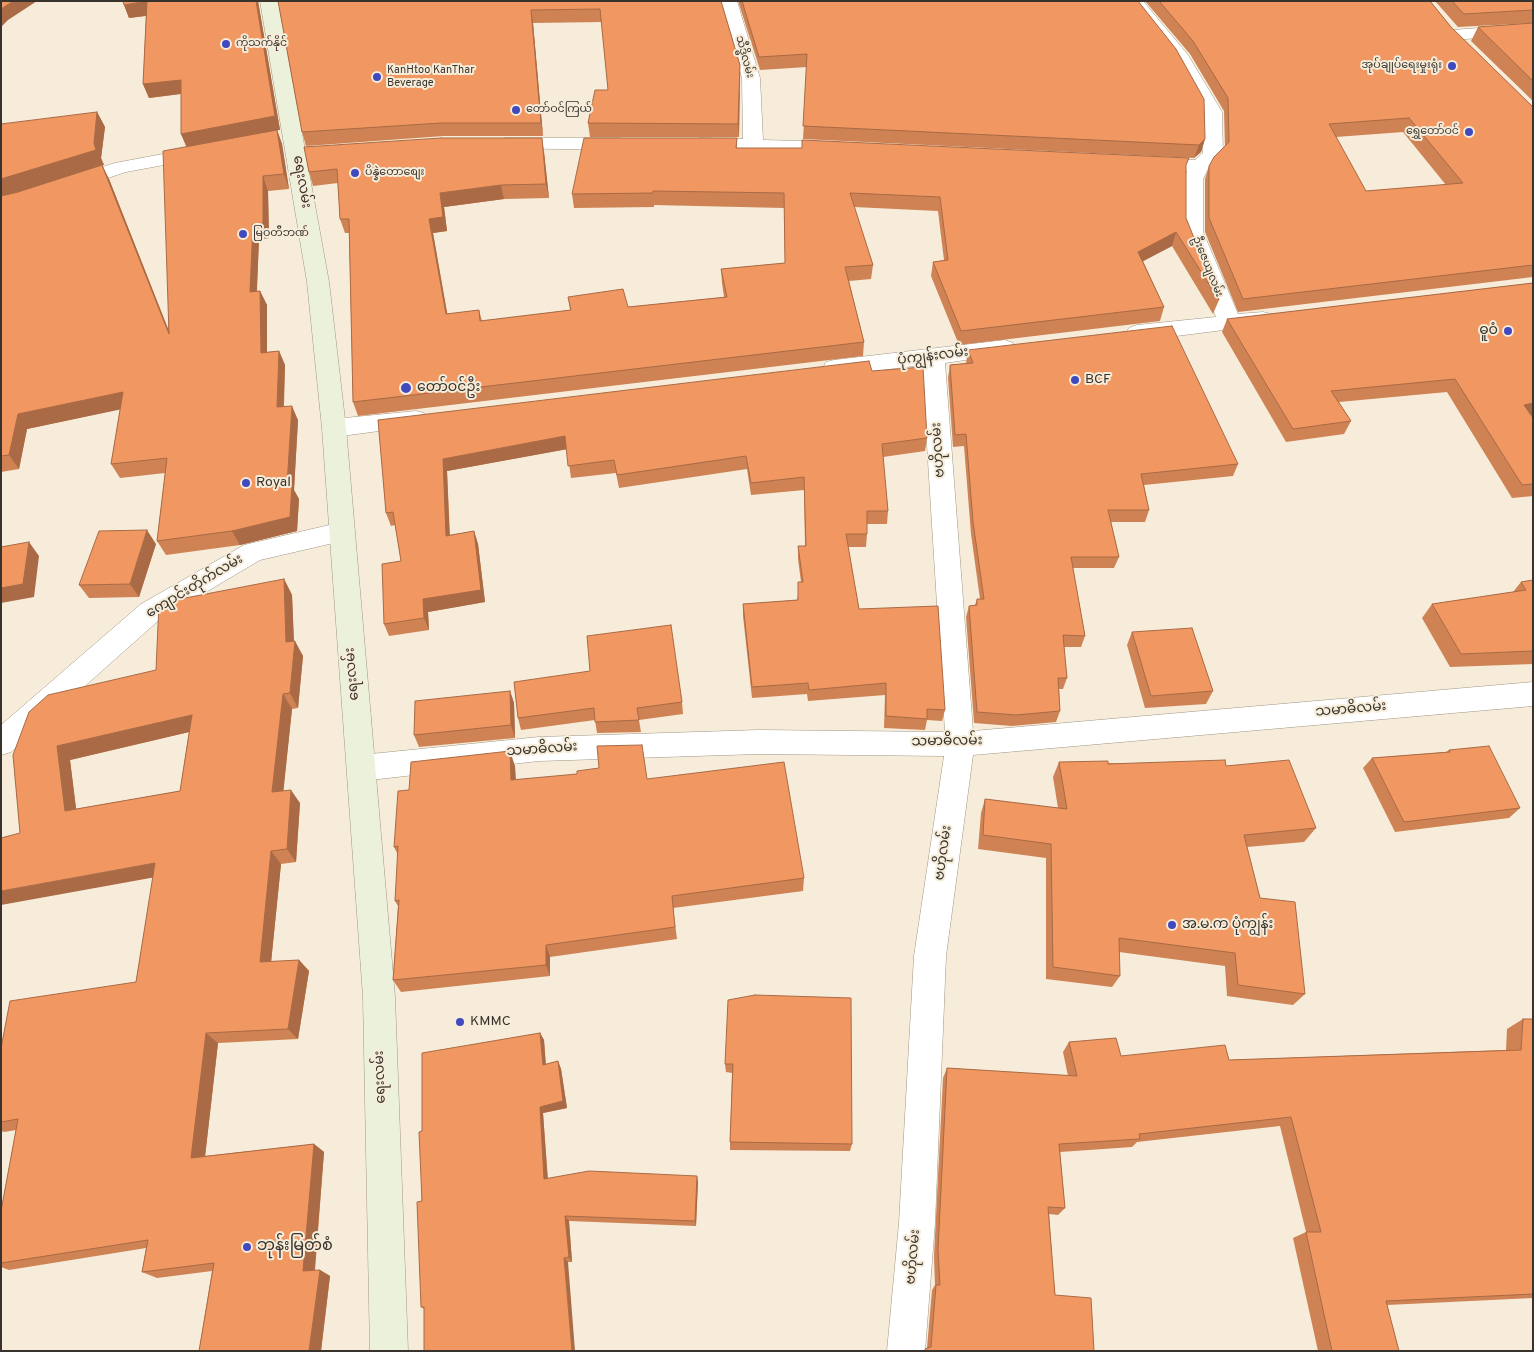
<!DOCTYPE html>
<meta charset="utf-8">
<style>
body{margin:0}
#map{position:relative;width:1534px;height:1352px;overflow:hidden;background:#f6ecd9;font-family:Overpass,sans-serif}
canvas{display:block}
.frame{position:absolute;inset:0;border:2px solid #38342d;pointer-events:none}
</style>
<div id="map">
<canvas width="1534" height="1352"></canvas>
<div class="frame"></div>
</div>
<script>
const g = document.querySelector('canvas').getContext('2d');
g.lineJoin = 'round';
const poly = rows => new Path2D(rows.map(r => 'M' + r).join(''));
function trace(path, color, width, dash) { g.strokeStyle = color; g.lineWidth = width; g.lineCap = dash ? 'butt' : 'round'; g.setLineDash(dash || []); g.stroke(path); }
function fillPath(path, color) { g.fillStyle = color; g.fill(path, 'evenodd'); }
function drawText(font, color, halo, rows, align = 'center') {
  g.font = font + ' Overpass,"Noto Sans Myanmar",sans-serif'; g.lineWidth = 4; g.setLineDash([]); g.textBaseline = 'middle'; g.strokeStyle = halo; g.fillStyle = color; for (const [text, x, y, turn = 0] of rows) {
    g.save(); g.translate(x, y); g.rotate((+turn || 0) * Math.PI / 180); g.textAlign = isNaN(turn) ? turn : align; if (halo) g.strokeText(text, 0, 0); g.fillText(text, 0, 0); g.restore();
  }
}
const street = poly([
 [719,1,737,1,760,78,763,140,839,142,846,144,849,148,846,152,839,154,693,148,690,144,693,140,700,138,743,139,742,78,719,1],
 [1126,1,1143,1,1188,55,1222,112,1223,155,1208,169,1203,179,1203,232,1238,314,1263,312,1271,314,1274,319,1271,324,1137,341,1129,338,1126,333,1129,328,1137,325,1216,317,1183,232,1183,179,1187,171,1150,170,1143,168,1140,164,1143,160,1150,158,1195,160,1203,153,1202,112,1174,61,1126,1],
 [1533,24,1533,34,1452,40,1446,39,1443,35,1446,31,1452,30,1533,24],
 [505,138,620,138,627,140,630,144,627,148,620,150,498,148,495,144,498,140,505,138],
 [200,147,207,149,210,153,207,157,126,172,26,205,1,211,1,199,115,163,200,147],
 [1005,340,1013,343,1016,348,1013,353,945,363,973,731,1533,682,1533,706,973,755,946,956,935,1223,925,1351,887,1351,899,1223,914,956,944,756,759,754,539,761,361,781,351,777,347,768,351,759,361,755,539,737,759,730,945,732,922,365,834,376,826,374,823,368,826,362,834,360,1005,340],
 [416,411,424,413,428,419,424,425,334,437,326,434,322,428,326,422,334,419,416,411],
 [342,522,351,525,355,532,351,539,260,560,159,620,11,752,1,755,1,725,141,604,244,545,342,522]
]);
const secondary = poly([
 [260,1,278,1,329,282,346,428,395,997,408,1351,370,1351,363,997,322,428,307,282,260,1]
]);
trace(street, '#9f9684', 1);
trace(secondary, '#9f9684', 1);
fillPath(street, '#fff');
fillPath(secondary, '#ecf1dc');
fillPath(poly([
 [258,1,280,130,277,130,282,144,289,189,268,191,269,238,259,239,257,291,260,291,267,305,267,352,279,351,285,365,284,406,298,420,294,490,299,499,297,531,240,545,166,555,157,541,165,473,120,478,111,464,120,409,27,429,19,469,1,472,1,128,97,112,105,127,101,158,104,165,102,165,109,179,168,329,186,146,181,134,181,94,149,98,143,84,146,16,129,18,124,5],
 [278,1,721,1,740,65,739,137,590,137,588,123,608,90,602,22,533,23,543,136,444,136,306,146,302,132],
 [738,1,1138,1,1205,139,1201,152,1194,158,803,139,807,67,760,70],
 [1145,1,1430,1,1451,27,1533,107,1533,277,1238,312,1205,232,1205,179,1209,166,1225,146,1224,111,1190,54],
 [1403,132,1446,185,1366,191,1336,137],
 [1435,1,1533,1,1533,23,1458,27],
 [1533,23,1533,101,1471,41,1478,27],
 [737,138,737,148,1186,168,1186,218,1219,300,1213,314,1172,246,1143,261,1164,307,1160,321,959,345,931,276,933,262,944,260,938,211,854,207,873,265,871,279,849,281,864,342,863,356,358,416,353,402,349,233,345,233,340,219,338,183,313,186,309,172,304,147,544,152,549,198,504,199,444,207,447,231,433,233,447,314,479,310,482,321,570,310,568,297,628,307,724,297,722,283,721,269,785,263,784,208,654,205,654,207,574,208,572,194],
 [1533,283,1530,415,1533,418,1533,496,1512,498,1447,392,1339,402,1351,421,1344,434,1286,442,1222,332,1227,319],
 [968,350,1238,464,1233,476,1144,485,1149,510,1145,522,1111,522,1119,557,1114,568,1073,568,1085,636,1081,647,1064,647,1067,678,1063,689,1059,689,1060,711,1056,722,1012,726,974,723,966,617,969,606,975,605,977,599,980,599,971,534,964,446,953,447,948,378,950,365,966,363],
 [872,371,927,438,925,451,883,457,888,511,887,524,867,524,867,534,866,547,848,547,859,609,945,710,942,721,927,720,925,730,884,728,885,695,808,701,807,694,752,698,743,616,743,604,797,600,801,582,798,559,798,546,805,546,804,490,751,495,747,469,619,488,616,473,571,478,567,449,447,471,450,535,474,531,478,544,485,602,428,612,429,630,389,636,384,624,401,561,395,525,391,526,386,513,378,420],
 [156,544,139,597,89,598,79,585],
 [284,579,292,595,294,641,303,656,298,708,292,709,283,791,300,803,296,862,281,864,271,962,299,960,309,971,298,1039,218,1043,205,1156,314,1144,324,1152,315,1271,320,1270,330,1276,321,1351,199,1351,212,1271,157,1278,142,1272,146,1248,9,1270,1,1267,1,1211,16,1130,4,1132,1,1131,1,1048,136,982,153,878,20,833,13,755,156,670],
 [189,732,180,791,76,809,70,760],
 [1533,580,1533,664,1450,667,1422,618,1432,604,1513,592,1521,582],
 [1132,632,1213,691,1206,704,1145,708,1127,645],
 [514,682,682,702,683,714,639,720,641,732,597,733,595,720,521,730,518,718],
 [510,691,514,703,515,738,419,747,414,735],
 [1449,750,1520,808,1509,818,1395,832,1363,768,1372,758,1446,752],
 [1059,762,1226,766,1316,828,1304,842,1247,847,1260,898,1305,994,1293,1005,1227,996,1225,966,1119,952,1120,976,1112,987,1046,979,1046,858,978,849,981,813,985,799,1058,808,1053,777],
 [515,766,516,780,647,779,804,878,803,891,673,908,677,939,550,957,550,976,401,992,393,980,398,906,395,901,398,855,394,847,409,790],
 [755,995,852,1144,850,1151,730,1150,730,1142,732,1073,726,1072,725,1064],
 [1523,1019,1533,1019,1533,1298,1387,1305,1399,1351,1318,1351,1293,1238,1306,1232,1280,1126,1137,1142,1132,1147,1060,1152,1065,1208,1058,1215,1049,1214,1055,1295,1094,1351,923,1351,927,1348,932,1290,935,1285,934,1256,943,1078,947,1068,1068,1076,1063,1052,1069,1042,1121,1056,1229,1060,1506,1050,1507,1029],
 [540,1033,544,1040,546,1064,558,1061,561,1069,567,1108,543,1113,548,1179,698,1181,696,1226,569,1221,572,1262,568,1262,424,1309,421,1307,422,1131]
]), '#cf8254');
fillPath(poly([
 [13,1,37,1,8,20,1,27,1,9],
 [147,1,152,15,129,18,124,5],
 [256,1,258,1,280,130,277,130,282,144,289,189,284,174,187,147,181,134],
 [531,10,533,23,543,136,541,123],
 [740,65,740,78,739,137,738,124],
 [181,80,187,93,149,98,143,84],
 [97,112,105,127,101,158,104,165,102,165,109,179,176,349,1,197,1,179,94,143],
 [542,138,544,152,549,198,546,184],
 [1205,139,1201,152,1194,158,1199,145],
 [263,176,268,191,269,238,259,239,256,307,250,292,253,224],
 [501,185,504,199,444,207,447,231,433,233,450,329,446,314,429,219,440,193],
 [1176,232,1172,246,1134,266,1138,252],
 [260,291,267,305,267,368,261,353],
 [279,351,285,365,283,422,277,407],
 [123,392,132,407,27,429,19,469,9,455,18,414],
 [1533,403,1533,415,1515,418,1524,405],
 [292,406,298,420,294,490,299,499,297,531,240,545,232,531,287,485],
 [565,436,568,449,447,471,450,548,446,536,443,459],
 [147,530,156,544,139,597,130,584],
 [474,531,478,544,485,602,428,612,429,630,424,618,423,599],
 [29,542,39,556,34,597,1,603,1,588],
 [284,579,292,595,294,646,295,641,303,656,298,708,290,693,286,642],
 [510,691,514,703,515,738,511,725],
 [283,694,292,709,282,805,272,792],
 [192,715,202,729,70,760,78,824,65,811,57,746],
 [510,751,515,766,516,794,511,780],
 [291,790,300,803,296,862,287,849],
 [271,851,281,864,270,973,260,962],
 [155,863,167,875,1,905,1,891],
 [546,945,550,957,550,976,546,965],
 [299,960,309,971,298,1039,288,1029],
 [206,1033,218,1043,204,1166,191,1158],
 [540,1033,544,1040,546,1072,543,1065],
 [558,1061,561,1069,567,1108,543,1113,548,1185,544,1179,540,1107],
 [314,1144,324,1152,314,1277,303,1271],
 [697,1176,698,1181,696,1226,695,1221],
 [565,1216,569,1221,572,1262,569,1257],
 [564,1258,568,1262,575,1351,572,1351],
 [320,1270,330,1276,321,1351,309,1351]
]), '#a96a45');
const building = poly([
 [1,1,13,1,1,9,1,1],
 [123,1,256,1,275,116,181,134,181,80,143,84,147,1,124,5,123,1],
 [278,1,721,1,740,65,738,124,588,123,595,90,608,90,600,9,531,10,541,123,441,123,302,132,278,1],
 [742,1,1138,1,1176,49,1204,99,1205,139,1199,145,803,126,807,54,759,57,742,1],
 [1159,1,1430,1,1451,27,1533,107,1533,265,1243,299,1209,218,1209,166,1214,157,1229,142,1228,98,1193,41,1159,1],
 [1409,118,1463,183,1366,191,1329,124,1409,118],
 [1452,1,1533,1,1533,10,1464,14,1452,1],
 [1533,23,1533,81,1478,27,1533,23],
 [97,112,94,143,96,150,1,179,1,124,97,112],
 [277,130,284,174,263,176,263,223,253,224,250,292,260,291,261,353,279,351,277,407,292,406,287,485,292,485,290,517,232,531,157,541,167,458,111,464,123,392,18,414,9,455,1,456,1,196,18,192,102,165,169,334,163,151,277,130],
 [441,138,542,138,546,184,501,185,440,193,443,217,429,219,446,314,479,310,480,321,571,310,568,297,623,289,628,307,727,297,721,269,785,263,784,193,653,191,653,193,572,194,584,138,737,138,736,148,802,148,802,140,1189,158,1186,165,1186,218,1219,300,1176,232,1138,252,1164,307,961,331,933,262,948,260,940,197,850,193,873,265,845,267,864,342,353,402,349,219,340,219,337,169,309,172,304,147,441,138],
 [1533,283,1533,403,1524,405,1533,418,1533,484,1522,485,1455,379,1331,391,1351,421,1293,429,1227,319,1533,283],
 [1172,326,1238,464,1141,474,1149,510,1108,510,1119,557,1071,557,1085,636,1063,635,1067,678,1058,678,1060,711,1016,715,977,712,969,606,977,605,977,599,984,599,973,522,966,434,955,435,950,365,973,363,968,350,1172,326],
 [869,361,872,371,923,367,927,438,882,444,888,511,867,511,867,534,846,534,859,609,938,606,945,710,927,709,927,719,886,716,886,683,809,690,808,683,752,687,743,604,798,600,798,582,803,582,798,546,806,546,804,477,751,483,746,456,617,475,614,460,568,466,565,436,443,459,446,536,474,531,481,590,423,599,424,618,384,624,382,564,401,561,393,512,386,513,378,420,869,361],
 [147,530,130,584,79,585,99,531,147,530],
 [29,542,23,584,1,588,1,547,29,542],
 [284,579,286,642,295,641,290,693,283,694,272,792,291,790,287,849,271,851,260,962,299,960,288,1029,206,1033,191,1158,314,1144,303,1271,320,1270,309,1351,199,1351,214,1263,142,1272,148,1240,1,1263,1,1211,18,1119,1,1122,1,1048,10,1001,136,982,155,863,1,891,1,838,20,833,13,755,29,712,48,695,156,670,159,603,284,579],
 [192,715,180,791,65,811,57,746,192,715],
 [1533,580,1533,651,1461,654,1432,604,1526,590,1521,582,1533,580],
 [671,625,682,702,637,708,639,720,595,722,594,708,518,718,514,682,590,671,587,636,671,625],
 [1192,628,1213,691,1151,696,1132,632,1192,628],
 [510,691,511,725,414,735,415,701,510,691],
 [642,745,647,779,784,762,804,878,672,896,675,927,546,945,546,965,393,980,399,900,395,901,398,846,394,847,398,791,409,790,411,762,510,751,511,780,577,774,577,771,599,768,597,746,642,745],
 [1489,746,1520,808,1404,822,1372,758,1450,752,1449,750,1489,746],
 [1225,760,1226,766,1289,760,1316,828,1244,835,1260,898,1295,902,1305,994,1238,985,1235,953,1119,938,1120,976,1053,967,1051,844,983,835,985,799,1067,809,1059,762,1108,761,1108,764,1225,760],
 [755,995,851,998,852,1144,730,1142,733,1064,725,1064,728,1000,755,995],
 [1523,1019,1533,1019,1533,1294,1386,1301,1399,1351,1332,1351,1306,1232,1321,1232,1291,1117,1139,1134,1140,1139,1059,1144,1065,1208,1048,1207,1055,1295,1091,1298,1094,1351,925,1351,925,1349,931,1347,936,1285,940,1285,938,1250,947,1068,1077,1076,1069,1042,1116,1038,1121,1056,1225,1045,1229,1060,1521,1050,1523,1019],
 [540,1033,543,1065,558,1061,563,1101,540,1107,544,1179,589,1171,697,1176,695,1221,565,1216,569,1257,564,1258,572,1351,424,1351,424,1307,421,1307,417,1202,422,1201,419,1132,422,1131,422,1053,540,1033]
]);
fillPath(building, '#f19762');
trace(building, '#a96a45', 1);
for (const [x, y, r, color] of [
 [226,44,5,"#4049bd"],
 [1452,66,5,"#4049bd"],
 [377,77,5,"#4049bd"],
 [516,110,5,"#4049bd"],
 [1469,132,5,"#4049bd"],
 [355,173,5,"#4049bd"],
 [243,234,5,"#4049bd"],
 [1508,331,5,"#4049bd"],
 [1075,380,5,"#4049bd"],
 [406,388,6,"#4049bd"],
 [246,483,5,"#4049bd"],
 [1172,925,5,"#4049bd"],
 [460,1022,5,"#4049bd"],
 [247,1247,5,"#4049bd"]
]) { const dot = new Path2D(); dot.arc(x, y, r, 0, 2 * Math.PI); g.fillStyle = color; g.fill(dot); trace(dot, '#f6ecd9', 2); }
drawText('11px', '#38342d', '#f6ecd9', [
 ["ကိုသက်နိုင်",236,44],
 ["အုပ်ချုပ်ရေးမှုးရုံး",1442,66,"right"],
 ["KanHtoo KanThar",387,71],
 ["Beverage",387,84],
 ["တော်ဝင်ကြယ်",526,110],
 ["ရွှေတော်ဝင်",1459,132,"right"],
 ["ပိန္နဲတောစျေး",365,173],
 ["မြဝတီဘဏ်",253,234]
], 'left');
drawText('11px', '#38342d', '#f6ecd9', [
 ["သီဒ္ဓိလမ်း",744,57,75],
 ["ဦးဇေယျလမ်း",1207,267,68]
]);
drawText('14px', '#38342d', '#f6ecd9', [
 ["ရေးလမ်း",301,182,80],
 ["ပုံကျွန်းလမ်း",933,357,-7],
 ["ဗဟိုလမ်း",939,450,-94],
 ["ကျောင်းတိုက်လမ်း",195,587,-31],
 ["ရေးလမ်း",353,674,-95],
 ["သမာဓိလမ်း",1351,710,-5],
 ["သမာဓိလမ်း",947,742,-1],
 ["သမာဓိလမ်း",542,750,-4],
 ["ဗဟိုလမ်း",944,853,-82],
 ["ရေးလမ်း",381,1077,-92],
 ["ဗဟိုလမ်း",914,1257,-85]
]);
drawText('14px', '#38342d', '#f6ecd9', [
 ["ဓူဝံ",1498,331,"right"],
 ["BCF",1085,380],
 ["တော်ဝင်ဦး",417,388],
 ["Royal",256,483],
 ["အ.မ.က ပုံကျွန်း",1182,925],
 ["KMMC",470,1022]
], 'left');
drawText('16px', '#38342d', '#f6ecd9', [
 ["ဘုန်းမြတ်စံ",257,1247]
], 'left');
</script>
